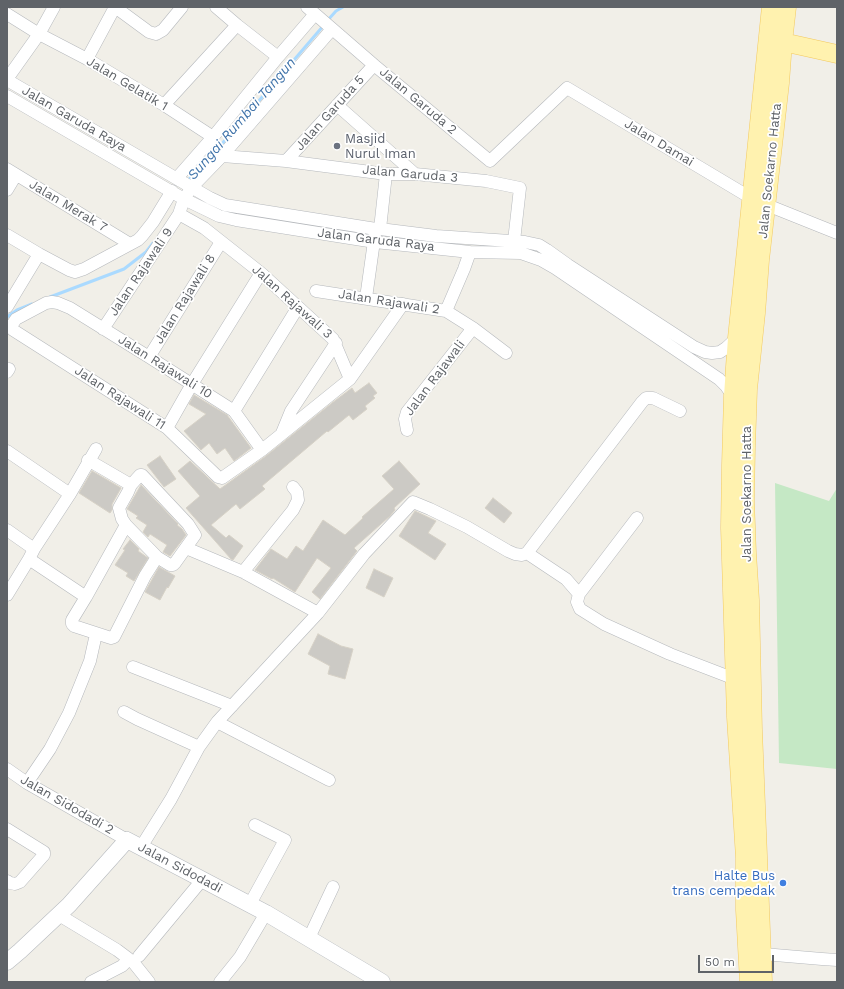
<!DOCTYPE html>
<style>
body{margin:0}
#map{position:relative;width:844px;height:989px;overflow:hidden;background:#f1efe8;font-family:"Work Sans",sans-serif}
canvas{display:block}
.frame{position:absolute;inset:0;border:8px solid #5f6368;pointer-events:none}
.scale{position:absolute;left:698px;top:955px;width:76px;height:18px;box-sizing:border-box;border:2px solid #5f6368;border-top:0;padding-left:5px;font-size:12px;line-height:14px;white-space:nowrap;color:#5f6368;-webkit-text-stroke:3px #fff;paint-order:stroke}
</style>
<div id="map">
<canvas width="844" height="989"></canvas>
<div class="frame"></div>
<div class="scale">50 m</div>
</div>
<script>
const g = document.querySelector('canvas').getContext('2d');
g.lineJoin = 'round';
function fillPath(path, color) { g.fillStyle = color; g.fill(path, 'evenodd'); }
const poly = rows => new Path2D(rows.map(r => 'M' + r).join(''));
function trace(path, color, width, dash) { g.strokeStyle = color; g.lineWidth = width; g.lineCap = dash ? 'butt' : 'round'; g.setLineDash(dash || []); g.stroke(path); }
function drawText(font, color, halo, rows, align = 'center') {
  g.font = font + ' "Work Sans",sans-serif'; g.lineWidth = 3.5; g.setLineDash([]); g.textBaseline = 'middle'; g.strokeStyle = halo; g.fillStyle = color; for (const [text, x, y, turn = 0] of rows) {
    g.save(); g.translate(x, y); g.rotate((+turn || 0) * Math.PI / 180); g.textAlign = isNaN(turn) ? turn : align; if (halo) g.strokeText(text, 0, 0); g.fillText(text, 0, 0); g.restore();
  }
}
fillPath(poly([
 [775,483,829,501,837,488,837,769,779,763]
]), '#c5e8c5');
trace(poly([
 [327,21,336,11,343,7],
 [188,183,190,178,196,171,208,160,324,25],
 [50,297,124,269,146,252,153,243],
 [7,317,17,310,32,304]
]), '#aadaff', 3);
const building = poly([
 [369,383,377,393,373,396,375,398,365,406,367,409,353,420,349,415,328,432,327,431,262,486,265,489,240,509,236,504,211,525,226,538,229,535,243,546,233,560,231,559,186,508,200,496,178,471,190,461,220,489,266,456,332,403,352,388,355,393,369,383],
 [194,395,227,415,251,448,234,461,225,448,217,454,209,443,201,450,184,431,206,414,189,404,194,395],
 [160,456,176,479,164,487,147,465,160,456],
 [399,461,420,484,394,508,395,510,390,516,354,548,357,551,320,599,312,592,331,568,317,558,295,592,273,578,272,579,255,570,271,549,287,559,296,546,303,551,323,520,345,535,363,518,362,517,394,489,382,476,399,461],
 [92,471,121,488,112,504,112,510,110,513,79,493,92,471],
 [141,485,178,524,177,525,182,529,186,535,170,556,163,552,167,545,150,534,148,537,143,532,147,525,136,518,138,516,127,509,141,485],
 [493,498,512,513,504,523,485,508,493,498],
 [415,511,436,521,428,533,446,544,435,560,399,536,415,511],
 [130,540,139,549,138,551,148,558,134,581,126,576,128,573,115,565,125,550,123,549,130,540],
 [159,567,175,576,168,588,167,587,160,600,145,592,159,567],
 [374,569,393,578,384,597,366,588,374,569],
 [318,634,341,646,353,649,345,679,328,674,330,666,308,654,318,634]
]);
fillPath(building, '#cccac5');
trace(building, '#d6d1c6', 1);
const street = poly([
 [115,7,149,32,156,34,163,30,182,7],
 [216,7,237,25,278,57],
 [307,7,374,65,490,161],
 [7,14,39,34,87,59,164,105,213,137],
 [87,59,115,7],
 [7,79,39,34,54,7],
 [7,80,210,198,225,205,376,229,380,229,436,236,525,242,539,245,547,250,568,265,694,347,705,352,712,353,720,352,726,348,737,338],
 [7,96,184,199,219,216,236,220,375,242,470,252,521,253,541,260,555,268,719,379,726,386,733,396],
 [164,105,237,25],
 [337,105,415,174],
 [222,156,286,161,386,174,415,174,486,181,520,188,514,241],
 [286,161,374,65],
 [490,161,567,88,751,198],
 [7,169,130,244],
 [177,178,213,137,278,57,315,14],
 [7,190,16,175],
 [767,205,837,233],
 [179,214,204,228,261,273,333,339,350,379],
 [380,229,386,174],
 [7,235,39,254,69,270,75,272,84,269,138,240,142,236,153,222,172,191],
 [316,291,446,311,464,269,470,252],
 [366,298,375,234],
 [7,307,39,254],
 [446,311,473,328,506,353],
 [103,329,179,214,184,199,192,187,222,156,332,29],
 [149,357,221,242],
 [7,372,9,369],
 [234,411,298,307],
 [167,428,192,384,261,273],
 [407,430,405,419,407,412,473,328],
 [282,433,291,411,336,343],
 [262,450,234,411,149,357,70,308,58,303,52,302,46,303,16,319,12,325,12,327,13,330,167,428,218,477,222,478,262,450,350,379,403,304],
 [7,451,70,494],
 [637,518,579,594,577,602,580,609,604,624,670,654,735,679],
 [126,525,122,519,119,508,128,492,131,485],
 [7,530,34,549],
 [186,548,243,572,318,613],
 [527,553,566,579,579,594],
 [29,559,86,597,126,525,157,557,170,565,173,565,175,563,195,535,188,524,142,475,140,475,131,485,88,460],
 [243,572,293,510,298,500,297,492,293,487],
 [7,595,29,559,34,549,70,494,96,449],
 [86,597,72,620,72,624,74,626,111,638,114,637,145,576,157,557],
 [133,667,232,706],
 [124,712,137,719,199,747],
 [217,722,329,780],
 [7,769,27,783,127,840],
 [27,783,50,749,69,713,90,661,96,634],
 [7,829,44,852,44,855,42,857,20,882,15,884,10,883,7,881],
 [141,847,171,799,199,747,217,722,318,613,364,554,413,502,430,509,467,527,508,551,515,554,522,555,527,553,642,402,646,398,653,398,680,411],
 [250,904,285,840,255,825],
 [59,915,117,950,133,962,149,982],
 [309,938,333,887],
 [763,954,822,959,837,960],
 [139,956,202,880],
 [91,982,122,966,129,959],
 [220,982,240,957,266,913]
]);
const secondary = poly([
 [7,962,20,951,69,905,127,840,266,913,382,982]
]);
const primary = poly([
 [783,42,837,54],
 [749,982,745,910,745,858,736,717,732,590,730,528,731,465,733,396,737,338,771,7],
 [763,982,753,730,750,600,747,553,745,500,746,447,748,389,756,313,760,260,780,83,783,42,787,7]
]);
trace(street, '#b5b8bc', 13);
trace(secondary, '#b6babf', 17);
trace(primary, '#f2c960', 19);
trace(street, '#fff', 12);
trace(secondary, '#fff', 16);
trace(primary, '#fff2af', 18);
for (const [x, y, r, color] of [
 [337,146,4,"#6b7280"],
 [783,883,4,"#3f7fe0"]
]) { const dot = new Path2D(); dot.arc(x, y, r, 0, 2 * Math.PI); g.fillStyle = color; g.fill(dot); trace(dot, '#fff', 1.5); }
drawText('13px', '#5f6368', '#fff', [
 ["Jalan Gelatik 1",127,84,31],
 ["Jalan Garuda 2",418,101,40],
 ["Jalan Garuda 5",330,113,-48],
 ["Jalan Garuda Raya",74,119,30],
 ["Jalan Damai",659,143,31],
 ["Jalan Soekarno Hatta",770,171,-84],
 ["Jalan Garuda 3",410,174,5],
 ["Jalan Merak 7",68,206,31],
 ["Jalan Garuda Raya",376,240,7],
 ["Jalan Rajawali 9",141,272,-56],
 ["Jalan Rajawali 8",185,299,-58],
 ["Jalan Rajawali 3",292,302,42],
 ["Jalan Rajawali 2",389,302,9],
 ["Jalan Rajawali 10",165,367,32],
 ["Jalan Rajawali",435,378,-53],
 ["Jalan Rajawali 11",120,398,33],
 ["Jalan Soekarno Hatta",747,494,-90],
 ["Jalan Sidodadi 2",67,805,30],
 ["Jalan Sidodadi",180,868,28]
]);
drawText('13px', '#5b616d', '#fff', [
 ["Masjid",345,139],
 ["Nurul Iman",345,154]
], 'left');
drawText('13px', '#366cbe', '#fff', [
 ["Halte Bus",775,876],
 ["trans cempedak",775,891]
], 'right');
drawText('italic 14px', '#4174aa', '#fff', [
 ["Sungai Rumbai Tangun",242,119,-49]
]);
</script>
